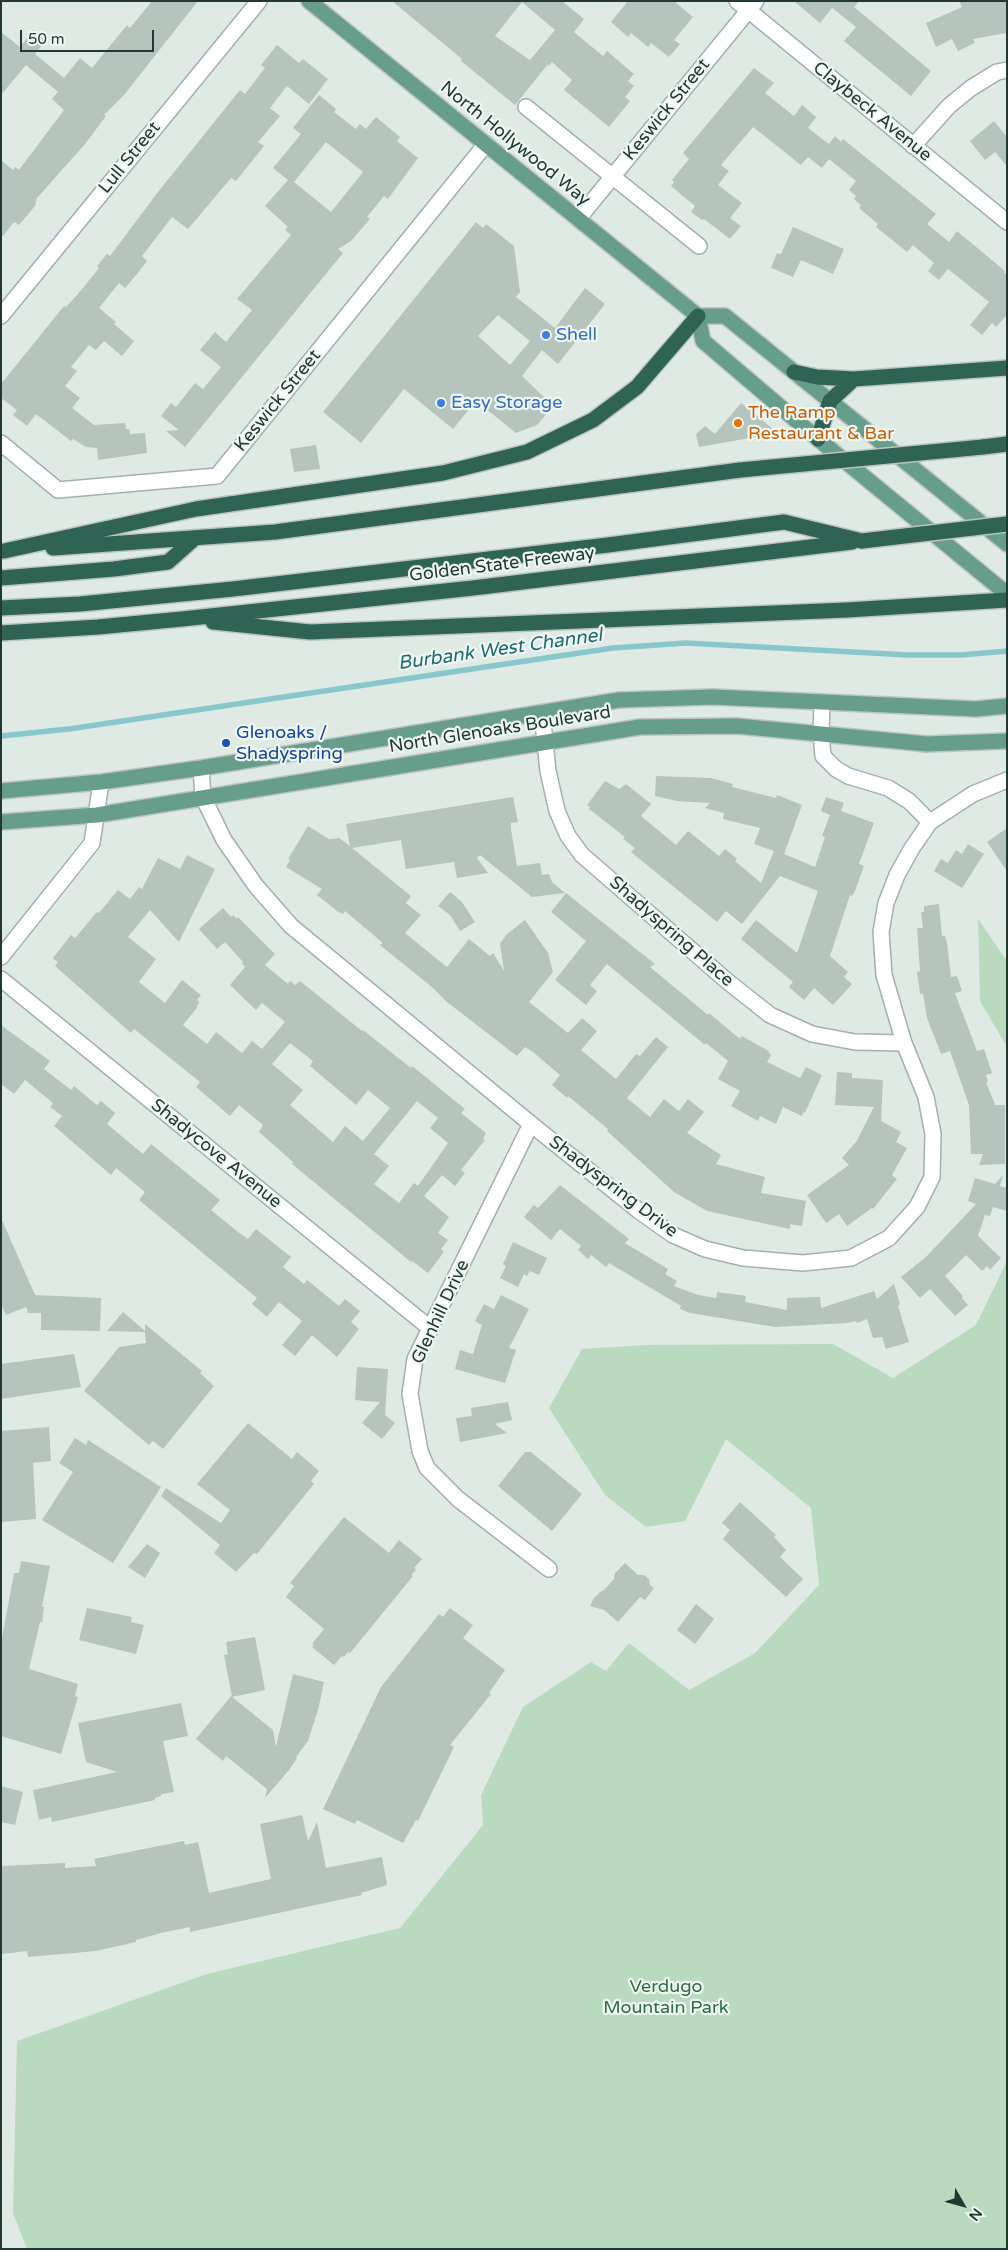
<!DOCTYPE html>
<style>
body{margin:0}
#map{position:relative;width:1008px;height:2250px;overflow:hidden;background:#dfeae4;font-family:"Varela Round",sans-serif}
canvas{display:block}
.frame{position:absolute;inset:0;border:2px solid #213931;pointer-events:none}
.north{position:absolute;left:938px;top:2180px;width:50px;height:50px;-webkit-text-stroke:4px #eff7f2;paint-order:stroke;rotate:128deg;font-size:14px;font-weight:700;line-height:20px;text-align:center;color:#213931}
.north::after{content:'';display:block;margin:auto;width:18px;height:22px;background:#213931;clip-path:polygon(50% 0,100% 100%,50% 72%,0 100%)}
.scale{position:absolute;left:20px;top:30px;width:134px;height:22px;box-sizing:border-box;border:2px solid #213931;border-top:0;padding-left:6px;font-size:15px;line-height:18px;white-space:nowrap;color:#213931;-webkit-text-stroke:4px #eff7f2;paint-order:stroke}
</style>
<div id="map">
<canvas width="1008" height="2250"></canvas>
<div class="frame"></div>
<div class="north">N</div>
<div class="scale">50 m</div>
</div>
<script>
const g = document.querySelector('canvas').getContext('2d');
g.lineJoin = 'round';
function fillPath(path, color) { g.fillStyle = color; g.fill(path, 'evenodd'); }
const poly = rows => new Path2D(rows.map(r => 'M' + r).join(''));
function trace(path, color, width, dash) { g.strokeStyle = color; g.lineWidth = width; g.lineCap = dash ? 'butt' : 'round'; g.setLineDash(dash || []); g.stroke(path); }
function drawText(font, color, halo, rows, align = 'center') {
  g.font = font + ' "Varela Round",sans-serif'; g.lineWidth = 4.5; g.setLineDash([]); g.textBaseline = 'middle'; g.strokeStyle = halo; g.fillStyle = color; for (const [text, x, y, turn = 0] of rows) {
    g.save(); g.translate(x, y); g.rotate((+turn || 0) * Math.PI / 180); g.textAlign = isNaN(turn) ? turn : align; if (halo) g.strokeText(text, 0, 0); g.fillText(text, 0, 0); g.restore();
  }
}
fillPath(poly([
 [978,919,1007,961,1007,1047,980,1001],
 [1007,1261,1007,2249,27,2249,13,2213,17,2041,207,1974,400,1928,483,1825,481,1795,523,1707,591,1662,606,1671,629,1643,689,1690,755,1653,819,1585,811,1508,726,1439,685,1521,646,1527,605,1495,549,1408,582,1349,645,1345,833,1344,893,1378,976,1325]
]), '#b9dabf');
trace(poly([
 [1,736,69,729,613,648,686,643,908,655,961,655,1007,651]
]), '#89c7cd', 5.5);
fillPath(poly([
 [152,1,198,1,124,95,104,115,106,116,85,144,37,198,35,206,19,225,14,222,1,238,1,160,13,170,15,167,19,170,64,110,52,99,58,92,26,65,1,95,1,32,20,47,33,30,46,40,35,54,64,78,80,58,92,68,127,25,130,28],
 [392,1,562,1,584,19,574,32,603,56,607,51,634,74,628,81,634,86,625,97,630,101,609,127,564,90,572,80,552,62,549,66,548,64,515,105,461,61,462,59],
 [522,2,555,30,530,60,495,36],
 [628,1,674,1,693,17,674,40,680,44,669,57,651,43,648,47,631,33,628,37,611,22],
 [794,1,859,1,854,7,931,71,911,96,844,41,856,27,832,8,820,23],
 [959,1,1007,1,1007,33,973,39,975,43,958,51,952,39,936,47,926,23,962,7],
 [277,45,299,63,303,59,328,79,309,104,287,86,270,108,280,116,258,142,264,146,236,181,231,178,188,229,172,217,142,256,147,261,137,274,125,288,119,283,99,308,116,322,114,324,134,341,122,356,104,341,96,350,89,345,71,367,77,371,65,386,80,398,72,408,94,425,125,423,126,429,129,429,130,434,145,433,147,453,98,460,97,448,86,447,73,439,71,441,36,414,27,426,13,415,17,410,1,398,1,384,64,306,66,307,78,294,99,268,97,266,107,254,110,256,158,192,240,90,245,94,265,68,261,65],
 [754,68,774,83,765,93,794,116,802,105,816,117,808,128,829,144,835,136,841,142,843,139,936,214,927,224,949,242,957,231,1005,271,1004,273,1007,275,1007,315,996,327,992,323,982,335,970,325,989,302,948,269,939,280,928,271,934,263,913,245,907,252,876,227,878,224,859,208,861,205,854,199,856,196,849,190,856,181,829,159,822,168,808,157,801,165,753,127,721,165,729,171,718,185,742,203,730,218,741,226,730,239,704,219,702,220,691,212,695,206,671,186,674,182,672,180,689,159,683,153],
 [319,95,336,109,334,112,356,129,360,124,366,129,376,117,400,137,397,141,418,158,388,199,384,196,367,217,370,219,351,241,338,249,343,253,185,447,166,431,179,430,161,416,171,403,176,407,195,383,203,389,221,367,200,350,215,332,226,342,252,310,237,299,291,235,285,230,288,227,265,206,288,180,273,168,301,134,293,128],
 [326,142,363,172,331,212,294,182],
 [994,121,1007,137,1007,166,995,152,985,160,970,141],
 [476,222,483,228,486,224,514,246,520,292,516,297,555,328,585,288,605,304,558,364,542,350,522,376,553,406,537,425,516,433,476,401,453,429,404,389,361,443,323,412],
 [498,315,530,341,510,365,478,336],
 [793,227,844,249,833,274,801,260,793,277,771,268,777,253,781,254],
 [741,403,778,433,699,447,696,434,705,426,715,434],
 [316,445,320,469,294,472,290,449],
 [656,776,711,778,733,784,732,787,776,798,777,795,802,805,784,854,815,867,825,837,822,836,830,815,821,811,826,797,844,803,841,811,874,823,859,864,864,866,855,891,852,896,850,895,830,956,848,972,844,977,852,984,833,1005,814,988,804,1000,789,987,793,982,741,939,756,920,797,953,818,891,780,876,742,924,726,911,717,922,631,852,635,848,623,839,625,837,589,809,590,807,587,805,605,781,619,789,626,784,651,804,641,816,676,845,688,831,719,856,725,849,737,859,735,861,761,883,774,851,754,844,760,828,723,819,724,813,705,808,710,803,677,801,655,796],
 [513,797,518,822,511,823,511,829,517,866,540,863,542,875,549,874,552,882,565,893,532,897,480,855,477,858,488,873,457,878,454,862,406,869,401,840,352,848,411,896,406,903,421,915,405,933,447,967,469,939,490,956,493,953,504,971,500,944,506,935,525,920,548,953,553,972,529,1002,568,1033,582,1018,597,1031,581,1050,616,1079,636,1054,640,1056,656,1037,668,1047,627,1098,650,1117,664,1099,679,1111,688,1099,704,1112,687,1133,721,1155,716,1164,765,1177,761,1193,806,1201,802,1226,790,1224,790,1229,707,1211,674,1192,607,1131,608,1129,568,1096,567,1098,552,1085,560,1075,533,1052,525,1047,517,1056,447,1002,433,988,380,945,383,943,345,911,343,914,337,911,317,895,322,889,286,867,290,860,288,859,308,826,329,839,339,838,350,846,346,824],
 [1007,828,1007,871,987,842],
 [968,844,984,854,962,888,934,871,941,859,948,863,956,850,962,854],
 [187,855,215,869,179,942,150,910,128,937,156,959,139,982,165,1003,182,980,201,995,197,1000,199,1002,196,1009,183,1025,207,1044,216,1032,242,1053,252,1041,262,1049,285,1022,262,1003,256,1010,230,985,245,967,242,963,243,962,225,942,217,949,199,929,223,908,231,917,233,915,237,919,238,917,275,954,265,965,288,984,290,981,295,985,300,981,362,1031,363,1030,411,1068,412,1066,465,1109,461,1113,486,1133,483,1139,485,1140,461,1170,465,1173,455,1186,442,1175,424,1196,449,1217,438,1233,448,1240,441,1249,444,1252,428,1273,412,1261,411,1262,292,1164,293,1162,259,1132,263,1125,239,1105,230,1116,196,1087,200,1082,134,1029,131,1033,55,966,58,962,53,958,71,935,75,938,97,912,99,913,118,890,130,899,139,887,142,889,158,858,180,869],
 [290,1043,313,1061,310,1066,356,1105,368,1090,390,1108,363,1141,345,1126,333,1142,290,1105,303,1090,272,1064],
 [417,1101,438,1118,430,1128,448,1143,418,1186,414,1183,399,1203,374,1184,389,1166,374,1154],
 [450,892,462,902,475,922,460,931,450,915,438,906],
 [566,893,655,964,650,967,708,1015,709,1013,740,1039,742,1036,767,1050,771,1055,767,1062,800,1078,806,1067,822,1075,805,1113,803,1112,802,1116,783,1107,776,1124,760,1116,758,1121,731,1106,740,1091,718,1079,728,1061,706,1043,705,1045,607,964,590,985,597,991,586,1005,555,980,586,941,551,912],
 [939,904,942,936,945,936,947,943,951,977,957,976,962,991,955,993,977,1051,984,1049,992,1073,986,1075,988,1082,986,1082,995,1105,1005,1105,1005,1164,979,1165,983,1154,971,1154,969,1105,950,1051,941,1054,927,1018,923,993,920,994,917,972,920,971,917,928,923,928,921,912,924,912,924,906],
 [1,1025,50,1061,44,1069,71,1090,74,1086,97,1105,101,1101,115,1113,107,1124,143,1154,151,1144,220,1200,211,1210,238,1232,248,1239,256,1229,291,1257,283,1267,304,1284,307,1280,339,1306,345,1299,360,1311,351,1322,359,1329,337,1357,312,1335,295,1356,282,1345,302,1321,279,1302,267,1317,252,1304,257,1298,139,1200,145,1192,116,1168,111,1175,54,1126,62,1116,50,1107,53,1103,25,1080,14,1094,1,1084],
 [837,1072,852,1073,852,1078,883,1080,881,1121,901,1132,896,1142,907,1148,892,1175,897,1179,873,1209,872,1208,847,1226,839,1214,826,1223,807,1195,849,1165,842,1158,856,1142,874,1107,835,1105],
 [1003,1175,1000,1186,1007,1188,1007,1211,993,1207,990,1216,985,1215,978,1236,1001,1258,990,1270,987,1266,982,1271,966,1255,945,1276,963,1296,962,1298,968,1305,955,1316,930,1289,920,1298,901,1277,926,1257,976,1204,968,1201,975,1178,995,1184],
 [560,1185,629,1239,625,1243,668,1269,665,1274,677,1281,674,1286,698,1295,716,1298,717,1292,746,1296,745,1302,787,1310,787,1298,820,1297,821,1308,874,1291,877,1299,894,1284,900,1304,898,1306,909,1342,886,1349,882,1337,873,1338,867,1319,857,1323,856,1321,847,1323,775,1327,690,1313,680,1309,681,1306,609,1263,606,1267,591,1255,588,1259,578,1250,581,1246,560,1229,551,1240,524,1217,534,1205,538,1208],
 [1,1218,35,1295,101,1298,100,1331,41,1330,41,1313,28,1313,26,1307,6,1315,1,1304],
 [513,1242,547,1258,539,1275,530,1271,527,1276,524,1274,518,1287,500,1278,506,1266,503,1264],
 [501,1295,529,1309,509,1348,516,1350,505,1383,455,1369,460,1350,473,1354,482,1325,475,1321,484,1304,494,1309],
 [123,1312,145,1331,145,1324,202,1371,200,1373,214,1386,163,1449,153,1441,149,1445,84,1391,119,1347,146,1343,145,1332,107,1331],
 [74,1354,81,1387,1,1399,1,1364],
 [357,1367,388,1369,385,1415,395,1423,382,1439,362,1423,380,1402,355,1400],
 [508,1402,512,1420,495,1424,507,1433,460,1442,456,1418,472,1416,471,1408],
 [248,1423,292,1459,297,1452,319,1471,311,1481,314,1484,257,1554,254,1553,236,1572,214,1553,220,1545,161,1496,166,1488,221,1523,230,1510,197,1484],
 [49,1427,51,1461,33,1463,36,1519,1,1522,1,1431],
 [75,1438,86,1445,88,1440,161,1487,113,1563,42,1520,73,1472,59,1463],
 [525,1452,531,1452,582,1494,552,1531,498,1486],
 [740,1502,776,1535,774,1537,786,1550,780,1557,803,1579,786,1597,723,1539,730,1530,722,1523],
 [344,1517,389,1553,399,1540,422,1559,414,1568,416,1570,411,1575,413,1576,350,1653,348,1652,344,1657,342,1656,334,1665,312,1647,314,1645,312,1644,324,1629,286,1597,294,1586,290,1583],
 [147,1544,160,1553,145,1578,128,1567],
 [21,1561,50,1566,42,1607,44,1607,42,1623,40,1622,29,1669,78,1684,75,1696,78,1697,61,1754,1,1736,1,1643,14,1573,19,1573],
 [625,1563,638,1575,644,1575,649,1579,650,1585,654,1588,645,1600,640,1597,618,1622,604,1610,590,1606,594,1598,600,1592,604,1590,614,1579,615,1573],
 [696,1604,714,1619,695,1644,677,1630],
 [87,1608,132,1617,131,1622,144,1625,136,1654,79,1640],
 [450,1608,473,1625,463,1638,505,1670,489,1693,491,1694,450,1745,454,1747,418,1821,416,1820,403,1843,357,1820,355,1824,323,1809,381,1687,439,1614,443,1617],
 [255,1637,265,1690,232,1697,224,1655,228,1654,226,1642],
 [293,1674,324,1682,318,1710,308,1741,296,1757,297,1758,289,1770,265,1798,267,1789,226,1756,223,1761,196,1739,231,1696,273,1730,276,1747],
 [181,1703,188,1736,163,1741,174,1792,161,1794,161,1796,155,1798,155,1800,52,1822,51,1817,39,1820,33,1790,117,1772,86,1762,78,1723],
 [1,1786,23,1792,15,1825,1,1822],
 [302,1815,308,1841,317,1822,326,1868,382,1857,387,1885,361,1893,362,1895,190,1932,190,1927,161,1933,136,1940,136,1942,96,1951,28,1957,27,1951,1,1954,1,1866,65,1863,65,1868,96,1866,94,1859,184,1841,185,1845,198,1842,209,1893,271,1879,260,1824]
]), '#b5c4bd');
const minor = poly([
 [737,1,1007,222],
 [526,107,699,246],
 [913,146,949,106,971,88,997,72,1007,70],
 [578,219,756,1],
 [1,316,259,1],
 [1,443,58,490,217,476,486,144],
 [822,703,821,734,823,756,836,769,848,776,888,788,909,801,930,822],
 [542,713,548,771,557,811,568,836,582,855,727,981,770,1015,812,1034,855,1042,904,1043],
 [201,768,203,797,224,840,256,886,291,926,531,1124,639,1211,673,1235,705,1249,743,1258,803,1263,851,1258,889,1238,917,1207,932,1177,933,1134,926,1097,904,1043,884,975,881,932,886,903,897,875,912,848,930,822,973,794,1007,780],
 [1,957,92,843,101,782],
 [1,979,431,1329],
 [531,1124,415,1359,410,1394,420,1451,427,1468,458,1499,549,1569]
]);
const major = poly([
 [309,1,698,316,703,341,818,439,1007,594],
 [698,316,725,316,1007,544],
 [1,791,101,782,201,768,619,700,713,697,976,709,1007,706],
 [1,822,97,815,640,727,737,726,927,744,1007,741]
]);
const highway = poly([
 [794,372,817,377,854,379,1007,368],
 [818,439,830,401,854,379],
 [983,447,1007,444],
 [53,548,275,532,740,470],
 [4,551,196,509,443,473,527,452,593,420,637,387,698,316],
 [1,578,114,569,168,562,195,538],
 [1,608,80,604,233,589,608,545,784,522,862,541],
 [213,622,310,632,847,610,1007,600],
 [1,633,98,627,182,619,473,588,852,542]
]);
trace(minor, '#a2b1ab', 18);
trace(major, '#bcc4c1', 18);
trace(highway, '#bcc4c1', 18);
trace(minor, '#fff', 15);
trace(major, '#669d8b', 15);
trace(highway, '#2f6354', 15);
const highwayBridge = poly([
 [740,470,983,447],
 [862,541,1007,524]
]);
trace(highwayBridge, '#bcc4c1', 18, []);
trace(highwayBridge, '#2f6354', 15);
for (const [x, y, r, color] of [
 [546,335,5,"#3f7fe0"],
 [441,403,5,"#3f7fe0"],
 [738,423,5,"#e8710a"],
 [226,743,5,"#1a4fb4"]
]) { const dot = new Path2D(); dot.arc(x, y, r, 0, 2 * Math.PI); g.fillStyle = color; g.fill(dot); trace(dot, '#eff7f2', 2); }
drawText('18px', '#213931', '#eff7f2', [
 ["Keswick Street",667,110,-51],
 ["Claybeck Avenue",872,112,39],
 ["North Hollywood Way",515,144,39],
 ["Lull Street",130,158,-51],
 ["Keswick Street",278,401,-51],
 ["Golden State Freeway",502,565,-7],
 ["North Glenoaks Boulevard",500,730,-9],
 ["Shadyspring Place",671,932,41],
 ["Shadycove Avenue",216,1154,39],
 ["Shadyspring Drive",613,1187,37],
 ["Glenhill Drive",441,1312,-65]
]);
drawText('18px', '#366cbe', '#eff7f2', [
 ["Shell",556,335],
 ["Easy Storage",451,403]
], 'left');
drawText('18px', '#c56008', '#eff7f2', [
 ["The Ramp",748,413],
 ["Restaurant & Bar",748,434]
], 'left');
drawText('18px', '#164399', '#eff7f2', [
 ["Glenoaks /",236,733],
 ["Shadyspring",236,754]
], 'left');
drawText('18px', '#2e6d41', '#eff7f2', [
 ["Verdugo",666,1987],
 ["Mountain Park",666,2008]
]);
drawText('italic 19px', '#1f6971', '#eff7f2', [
 ["Burbank West Channel",500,650,-8]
]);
</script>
